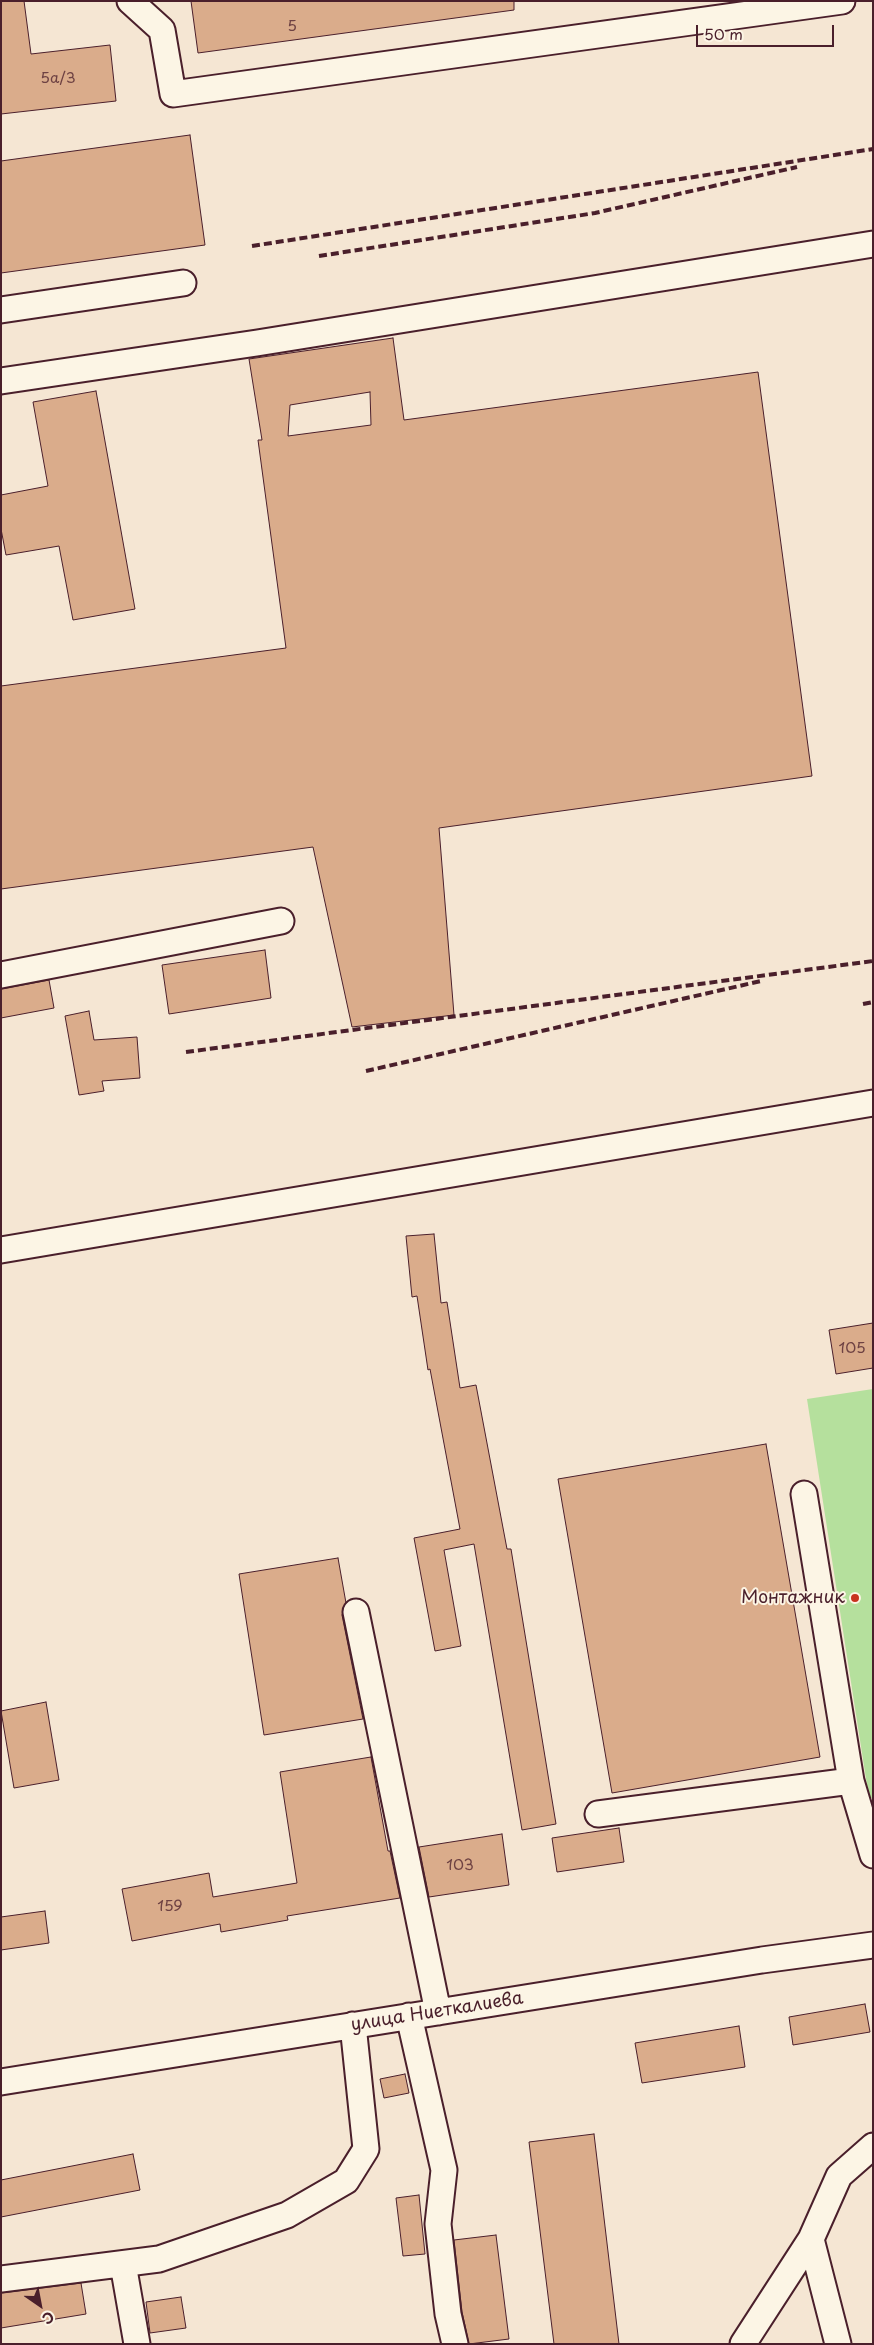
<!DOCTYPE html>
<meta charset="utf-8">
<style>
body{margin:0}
#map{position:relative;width:874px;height:2345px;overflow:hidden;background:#f5e6d3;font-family:"Playpen Sans",sans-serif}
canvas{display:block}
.frame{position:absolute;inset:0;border:2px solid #4a1f2b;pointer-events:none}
.north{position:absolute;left:15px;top:2280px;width:50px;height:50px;-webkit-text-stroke:4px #fcf5e5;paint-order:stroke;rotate:147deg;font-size:14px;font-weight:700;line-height:20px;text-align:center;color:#4a1f2b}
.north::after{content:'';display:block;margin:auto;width:18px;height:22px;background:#4a1f2b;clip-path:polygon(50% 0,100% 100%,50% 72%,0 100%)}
.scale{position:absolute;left:696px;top:25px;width:138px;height:22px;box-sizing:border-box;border:2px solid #4a1f2b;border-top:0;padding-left:6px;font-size:15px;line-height:18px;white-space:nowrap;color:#4a1f2b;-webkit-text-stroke:4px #fcf5e5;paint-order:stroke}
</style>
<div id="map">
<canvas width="874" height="2345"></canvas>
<div class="frame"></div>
<div class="north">С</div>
<div class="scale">50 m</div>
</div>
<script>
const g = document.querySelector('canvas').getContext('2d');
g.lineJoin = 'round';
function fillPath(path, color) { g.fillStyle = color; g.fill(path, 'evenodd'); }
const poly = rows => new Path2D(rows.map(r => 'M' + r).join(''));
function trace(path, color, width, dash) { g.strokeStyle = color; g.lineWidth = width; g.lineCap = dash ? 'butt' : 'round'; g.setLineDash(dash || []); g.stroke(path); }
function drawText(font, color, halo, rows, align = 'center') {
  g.font = font + ' "Playpen Sans",sans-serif'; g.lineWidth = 4; g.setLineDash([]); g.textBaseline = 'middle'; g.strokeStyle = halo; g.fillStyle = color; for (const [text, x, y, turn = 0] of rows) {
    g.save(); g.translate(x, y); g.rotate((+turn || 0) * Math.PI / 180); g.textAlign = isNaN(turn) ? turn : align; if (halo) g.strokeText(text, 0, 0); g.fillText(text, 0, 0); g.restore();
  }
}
fillPath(poly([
 [873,1389,873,1798,869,1798,807,1399]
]), '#b5e09d');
const building = poly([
 [1,1,24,1,31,54,110,45,116,101,1,114,1,1],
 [191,1,514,1,514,10,198,53,191,1],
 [190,135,205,245,1,273,1,161,190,135],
 [393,338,404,420,758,372,812,776,439,828,454,1015,352,1027,313,847,1,889,1,686,286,648,258,440,262,440,249,359,393,338],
 [370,392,371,425,288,436,290,405,370,392],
 [96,391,135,609,73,620,59,546,6,555,1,529,1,495,48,486,33,402,96,391],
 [265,950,271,998,169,1014,162,965,265,950],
 [49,980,54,1008,1,1018,1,989,49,980],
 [89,1011,94,1040,137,1037,140,1078,102,1081,104,1091,79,1095,65,1016,89,1011],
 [434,1234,441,1303,447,1302,460,1388,476,1385,507,1549,511,1549,556,1824,522,1830,474,1544,444,1550,461,1646,435,1651,414,1538,460,1529,430,1369,428,1370,417,1296,412,1297,406,1236,434,1234],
 [873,1323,873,1368,836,1374,829,1330,873,1323],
 [766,1444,820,1757,612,1793,558,1479,766,1444],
 [338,1558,346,1603,342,1615,363,1719,264,1735,239,1574,338,1558],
 [46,1702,59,1780,14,1788,1,1711,46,1702],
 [371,1757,388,1851,390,1851,400,1898,287,1916,288,1920,221,1932,220,1924,132,1941,122,1889,209,1873,213,1897,297,1883,280,1772,371,1757],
 [619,1828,624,1862,557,1872,552,1838,619,1828],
 [502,1834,509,1885,429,1897,419,1847,502,1834],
 [45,1911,49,1943,1,1950,1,1917,45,1911],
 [865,2004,870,2032,793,2045,789,2017,865,2004],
 [739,2026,745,2067,642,2083,635,2043,739,2026],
 [405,2074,409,2093,384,2098,380,2079,405,2074],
 [594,2134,619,2344,554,2344,529,2142,594,2134],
 [133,2154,140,2190,1,2217,1,2180,133,2154],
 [419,2195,425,2254,403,2256,396,2198,419,2195],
 [496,2235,509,2339,469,2344,462,2312,454,2240,496,2235],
 [81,2283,86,2314,1,2328,1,2293,81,2283],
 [181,2297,186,2328,150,2333,146,2302,181,2297]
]);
fillPath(building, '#daac8b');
trace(building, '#4a1f2b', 1);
const minor = poly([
 [130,1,162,30,173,94,842,1],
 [1,310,183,283],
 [1,381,257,343,873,244],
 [1,975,281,921],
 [1,1250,873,1103],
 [804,1494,851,1781,873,1855],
 [356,1612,438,2012],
 [598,1814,851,1781],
 [409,2016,444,2170,438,2224,448,2314,455,2344],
 [1,2082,762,1960,873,1945],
 [123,2264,137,2344],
 [1,2279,159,2259,287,2215,346,2181,366,2149,353,2025],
 [743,2344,811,2239],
 [838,2344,811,2239,839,2176,873,2146]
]);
trace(minor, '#4a1f2b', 29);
trace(minor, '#fcf5e5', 25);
trace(poly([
 [252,246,873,149],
 [319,256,595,213,797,167],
 [863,1004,873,1002],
 [186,1052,873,961],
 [366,1071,761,981]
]), '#4a1f2b', 4, [8, 4]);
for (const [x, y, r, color] of [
 [855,1598,5,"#c8321e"]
]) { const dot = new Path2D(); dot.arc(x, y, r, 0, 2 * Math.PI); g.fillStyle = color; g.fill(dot); trace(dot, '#fcf5e5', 2); }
drawText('15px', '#6e4243', null, [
 ["5",292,27],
 ["5а/3",58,79],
 ["105",852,1349],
 ["103",460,1866],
 ["159",170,1907]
]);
drawText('18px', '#4a1f2b', '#fcf5e5', [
 ["Монтажник",845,1598]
], 'right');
drawText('18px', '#4a1f2b', '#fcf5e5', [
 ["улица Ниеткалиева",437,2012,-9]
]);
</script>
